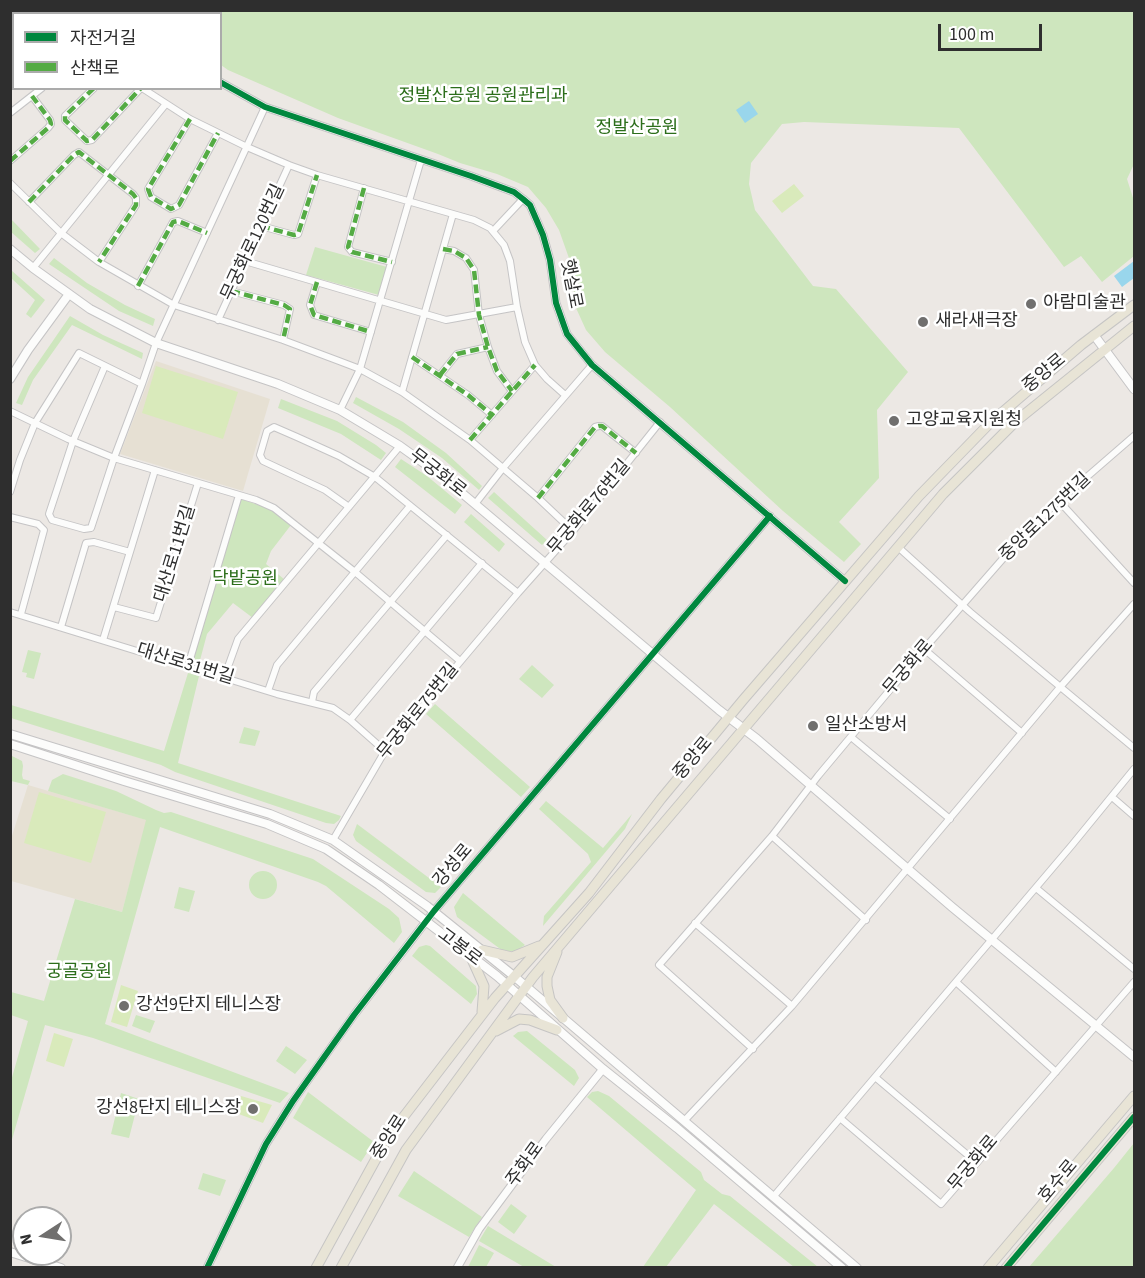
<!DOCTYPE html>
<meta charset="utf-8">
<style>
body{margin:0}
#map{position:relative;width:1145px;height:1278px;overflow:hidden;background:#ece8e4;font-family:"Source Sans 3","Noto Sans KR",sans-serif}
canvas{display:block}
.frame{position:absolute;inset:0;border:12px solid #2e2e2e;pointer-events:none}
.legend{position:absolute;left:12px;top:12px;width:210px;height:78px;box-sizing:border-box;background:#fff;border:2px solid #ababab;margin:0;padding:8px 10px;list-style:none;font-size:18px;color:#2e2e2e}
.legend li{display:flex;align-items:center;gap:12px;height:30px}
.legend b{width:30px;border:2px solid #ababab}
.north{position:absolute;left:12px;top:1206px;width:60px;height:60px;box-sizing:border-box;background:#fff;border:2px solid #ababab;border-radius:50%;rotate:258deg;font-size:16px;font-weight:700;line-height:24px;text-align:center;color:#2e2e2e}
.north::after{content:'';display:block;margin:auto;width:21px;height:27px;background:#706f6e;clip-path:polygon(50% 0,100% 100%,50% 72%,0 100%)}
.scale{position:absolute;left:938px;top:24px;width:104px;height:27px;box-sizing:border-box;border:3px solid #2e2e2e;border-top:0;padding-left:8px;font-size:18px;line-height:21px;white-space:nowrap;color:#2e2e2e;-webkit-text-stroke:4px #fff;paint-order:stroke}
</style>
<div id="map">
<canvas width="1145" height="1278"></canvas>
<div class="frame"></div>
<ul class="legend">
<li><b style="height:8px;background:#00873e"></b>자전거길</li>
<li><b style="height:8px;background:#54ab44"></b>산책로</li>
</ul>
<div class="north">N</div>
<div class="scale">100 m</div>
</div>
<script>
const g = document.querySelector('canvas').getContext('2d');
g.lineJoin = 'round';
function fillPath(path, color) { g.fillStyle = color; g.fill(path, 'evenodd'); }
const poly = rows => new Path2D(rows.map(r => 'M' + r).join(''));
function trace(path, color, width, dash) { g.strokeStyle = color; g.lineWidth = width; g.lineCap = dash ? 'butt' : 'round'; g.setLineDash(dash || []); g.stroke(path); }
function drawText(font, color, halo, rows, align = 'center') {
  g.font = font + ' "Source Sans 3","Noto Sans KR",sans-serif'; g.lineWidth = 5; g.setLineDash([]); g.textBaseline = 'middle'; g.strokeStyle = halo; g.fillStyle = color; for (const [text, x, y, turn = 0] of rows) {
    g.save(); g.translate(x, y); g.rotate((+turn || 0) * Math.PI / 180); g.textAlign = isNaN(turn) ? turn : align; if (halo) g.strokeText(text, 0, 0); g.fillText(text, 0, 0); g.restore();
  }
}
fillPath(poly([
 [156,361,270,399,243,491,120,454],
 [28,785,147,820,122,912,11,881,11,839]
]), '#e6e0d3');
fillPath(poly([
 [143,11,1134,11,1134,164,1127,179,1134,201,1134,256,1102,282,1081,256,1064,267,959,128,804,122,782,124,751,163,749,184,755,210,813,286,836,289,908,372,877,410,879,478,839,522,861,544,844,562,783,511,670,407,605,352,586,330,576,308,570,261,559,230,546,208,528,187,497,174,460,163,438,154,338,118,228,70,221,65,220,14,147,14],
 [11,219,40,249,35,253,11,232],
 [315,247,387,267,379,295,306,275],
 [54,258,87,283,125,305,155,319,153,326,119,311,49,264],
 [11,270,45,300,31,318,26,314,35,300,11,278],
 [70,316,103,335,143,353,142,359,72,325,33,380,22,405,16,403,28,377],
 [356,397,403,422,446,453,482,486,479,490,442,458,399,429,353,403],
 [281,399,337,421,376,445,386,453,381,460,341,434,278,408],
 [401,459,427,476,462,505,455,514,395,467],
 [494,492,547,540,542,545,488,498],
 [241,499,273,510,291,525,271,551,266,564,285,580,253,618,233,603,207,634,199,664,192,662],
 [471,514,505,544,499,552,464,522],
 [28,650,41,653,34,679,26,677,27,673,22,672],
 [532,665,554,685,542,698,519,679],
 [188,673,199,676,178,763,341,816,339,820,334,824,326,823,175,772,161,765,11,718,11,705,164,751],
 [435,704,530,787,521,797,426,714],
 [244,727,260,731,255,746,239,743],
 [10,755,22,761,23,766,22,775,23,779,30,781,28,785,11,781],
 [63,774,116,791,156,810,164,813,171,812,313,859,389,909,399,918,402,932,394,943,326,886,318,882,160,827,105,1024,289,1093,280,1103,93,1038,45,1025,11,1143,11,1081,28,1021,11,1015,11,992,44,1001,75,899,122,912,146,820,48,791,52,780],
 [546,801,603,848,632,814,625,829,543,926,544,916,591,862,588,854,539,809],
 [357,824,441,887,435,893,426,892,356,841,353,835],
 '249 885a14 14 0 1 1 28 0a14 14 0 1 1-28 0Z',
 [179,887,195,891,189,912,174,908],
 [463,893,525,945,516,951,503,951,457,917,454,907],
 [426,945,430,946,476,986,477,994,471,1004,412,956,419,947],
 [136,1015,155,1021,150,1033,132,1026],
 [527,1031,575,1070,579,1078,574,1086,513,1036,518,1032],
 [286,1046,307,1060,295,1074,276,1061],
 [598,1091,609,1096,667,1144,701,1172,704,1180,722,1194,730,1196,818,1267,794,1267,714,1204,666,1267,643,1267,696,1190,587,1097,592,1092],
 [308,1092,374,1142,361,1162,293,1118],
 [121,1093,139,1099,129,1138,111,1134],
 [1134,1143,1134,1267,1029,1267,1114,1168],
 [414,1171,482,1217,469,1237,398,1196],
 [203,1173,226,1180,220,1196,198,1189],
 [511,1204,527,1216,514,1234,498,1222],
 [488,1226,556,1267,524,1267,479,1241],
 [479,1245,494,1253,486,1267,468,1267]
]), '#cee6be');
fillPath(poly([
 [794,184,804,196,782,213,772,201],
 [156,366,238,392,223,439,142,413],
 [39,792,106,812,91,863,24,843],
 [121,985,138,991,127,1027,111,1022],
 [54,1033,73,1039,64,1067,46,1061],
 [241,1096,272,1105,263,1123,236,1113]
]), '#d9eabb');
fillPath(poly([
 [749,101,758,114,745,123,736,110],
 [1134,261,1134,278,1122,287,1114,276]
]), '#99d6ec');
const minor = poly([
 [51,10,53,14],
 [61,14,64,10],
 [10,54,14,52],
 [94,88,65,116,65,120,87,141,92,140,141,88],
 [142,88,190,119,247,147,289,165,317,175,474,220,490,228,504,245,510,261,517,307,525,342,535,365,547,379,565,395],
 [10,113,42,88],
 [190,119,148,189,151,197,171,209,179,205,218,133],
 [10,161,48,128,51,124,50,120,32,96],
 [10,183,61,233,99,262,174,305,283,340,339,361,360,369,402,392,470,440,538,498,573,531],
 [364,188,348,247,352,252,392,262],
 [29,202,74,155,79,152,133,194,136,198,136,205,99,262],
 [261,226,294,235,298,234,317,175],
 [493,231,523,199],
 [443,249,454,251,466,258,474,270,479,315,488,347,497,371,512,391],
 [245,261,446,320,517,307],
 [33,268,165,105],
 [317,282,310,305,314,315,371,332],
 [138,286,173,222,178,221,207,233],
 [231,291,284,305,290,309,283,340],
 [218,320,289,165],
 [412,357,468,395,492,415],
 [440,375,457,354,488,347],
 [142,384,156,343,265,107],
 [402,392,453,214],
 [340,410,360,369,421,160],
 [10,411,68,439,114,458,256,500,274,508,355,572,460,661],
 [470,440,535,365],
 [10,492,20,460,35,423,79,353,142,384,114,458,91,528,84,529,52,520,49,514,73,441,105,366],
 [538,498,595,427,599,426,602,426,636,453],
 [1059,501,1134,583],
 [475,504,503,468,592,365],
 [349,507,325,490,263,461,260,455,267,431,274,427,297,437,339,456,375,477,518,593],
 [10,517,38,524,44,530,21,614],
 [898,547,970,612,1134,748],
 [114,607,156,618,198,483],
 [10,612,277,694,333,708,350,720,385,751],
 [61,627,86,543,94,542,130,552],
 [103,640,155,470],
 [924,649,1022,733],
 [188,666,239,495],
 [224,678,238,639,400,446],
 [268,691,277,665,410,506],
 [312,702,314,692,447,535],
 [350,720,482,563],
 [851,737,950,819],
 [1112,797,1134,816],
 [772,836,866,920],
 [333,840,385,751,518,593,573,531,660,422],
 [1036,888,1134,969],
 [695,923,792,1006],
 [956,982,1056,1072],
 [753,1049,659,965,772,836,818,776,924,649,1007,554,1051,508,1134,436],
 [875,1077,976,1162],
 [840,1118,941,1204,1134,982],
 [684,1121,792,1006,1061,686,1134,604],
 [774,1196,1072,845,1134,769]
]);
const tertiary = poly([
 [125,10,128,14],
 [220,82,265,107,471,176,514,192,523,199,530,205,543,235,550,260,556,303,567,334,592,365,845,581],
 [207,1268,266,1144,293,1101,354,1015,434,911,770,516],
 [457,1268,479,1229,546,1139,603,1069]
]);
const secondary = poly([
 [10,249,33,268,90,309,156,343,278,384,340,410,400,446,439,474,475,504,719,710,757,739,952,907,1134,1057],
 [1094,335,1134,389],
 [10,379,28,350,69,294],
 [10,734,270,814,333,840,427,906,515,977,857,1268],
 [10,744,124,781,267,824,326,849,379,885,497,976,603,1069,677,1128,842,1268],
 [10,1252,61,1268]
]);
const primary = poly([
 [482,950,512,957,539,946],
 [557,952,547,977,547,986,550,1000,563,1018],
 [470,955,484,986,482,1012],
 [496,1031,519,1019,530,1020,557,1030],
 [316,1268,388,1137,495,998,589,893,661,799,743,700,919,496,990,423,1081,345,1134,305],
 [341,1268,406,1150,533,977,943,494,1015,422,1134,326],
 [988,1268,1134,1096],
 [1006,1268,1134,1117]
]);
trace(minor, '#c5c4c5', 8);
trace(tertiary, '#c5c4c5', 9);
trace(secondary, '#c5c4c5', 10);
trace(primary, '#c6c5c4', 11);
trace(minor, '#fcfcfb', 6);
trace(tertiary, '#fcfcfb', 7);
trace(secondary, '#fcfcfb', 8);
trace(primary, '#e8e4d6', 9);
trace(poly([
 [61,14,64,10],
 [10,54,14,52],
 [94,88,65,116,65,120,87,141,92,140,141,88],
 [190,119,148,189,151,197,171,209,179,205,218,133],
 [10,161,48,128,51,124,50,120,32,96],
 [364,188,348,247,352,252,392,262],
 [29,202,74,155,79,152,133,194,136,198,136,205,99,262],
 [261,226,294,235,298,234,317,175],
 [443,249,454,251,466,258,474,270,479,315,488,347,497,371,512,391],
 [317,282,310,305,314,315,371,332],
 [138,286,173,222,178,221,207,233],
 [231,291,284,305,290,309,283,340],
 [412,357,468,395,492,415],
 [440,375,457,354,488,347],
 [470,440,535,365],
 [538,498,595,427,599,426,602,426,636,453]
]), '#54ab44', 4.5, [9, 4.5]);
trace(poly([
 [220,82,265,107,471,176,514,192,523,199,530,205,543,235,550,260,556,303,567,334,592,365,845,581],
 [207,1268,266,1144,293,1101,354,1015,434,911,770,516],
 [1006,1268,1134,1117]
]), '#00873e', 6);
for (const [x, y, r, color] of [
 [1031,304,6,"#706f6e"],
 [923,322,6,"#706f6e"],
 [894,421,6,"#706f6e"],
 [813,726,6,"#706f6e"],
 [124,1006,6,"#706f6e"],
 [253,1109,6,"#706f6e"]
]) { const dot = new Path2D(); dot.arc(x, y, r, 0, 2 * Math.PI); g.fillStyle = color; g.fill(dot); trace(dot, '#fff', 2); }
drawText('18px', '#2c6e1b', '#fff', [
 ["정발산공원 공원관리과",483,97],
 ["정발산공원",637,129],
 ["닥밭공원",245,580],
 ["궁골공원",79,973]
]);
drawText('18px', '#2e2e2e', '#fff', [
 ["무궁화로120번길",254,243,-65],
 ["햇살로",570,284,79],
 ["중앙로",1045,374,-40],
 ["무궁화로",437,474,38],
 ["무궁화로76번길",590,508,-50],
 ["중앙로1275번길",1046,518,-44],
 ["대산로11번길",176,554,-73],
 ["대산로31번길",185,665,17],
 ["무궁화로",909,668,-50],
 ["무궁화로75번길",419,712,-51],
 ["중앙로",694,759,-50],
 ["강성로",454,866,-50],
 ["고봉로",459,948,37],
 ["중앙로",390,1138,-57],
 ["무궁화로",974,1164,-50],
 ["주화로",526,1165,-54],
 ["호수로",1059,1182,-50]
]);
drawText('18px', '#2e2e2e', '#fff', [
 ["아람미술관",1043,304],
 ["새라새극장",935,322],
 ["고양교육지원청",906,421],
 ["일산소방서",825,726],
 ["강선9단지 테니스장",136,1006],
 ["강선8단지 테니스장",241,1109,"right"]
], 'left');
</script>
